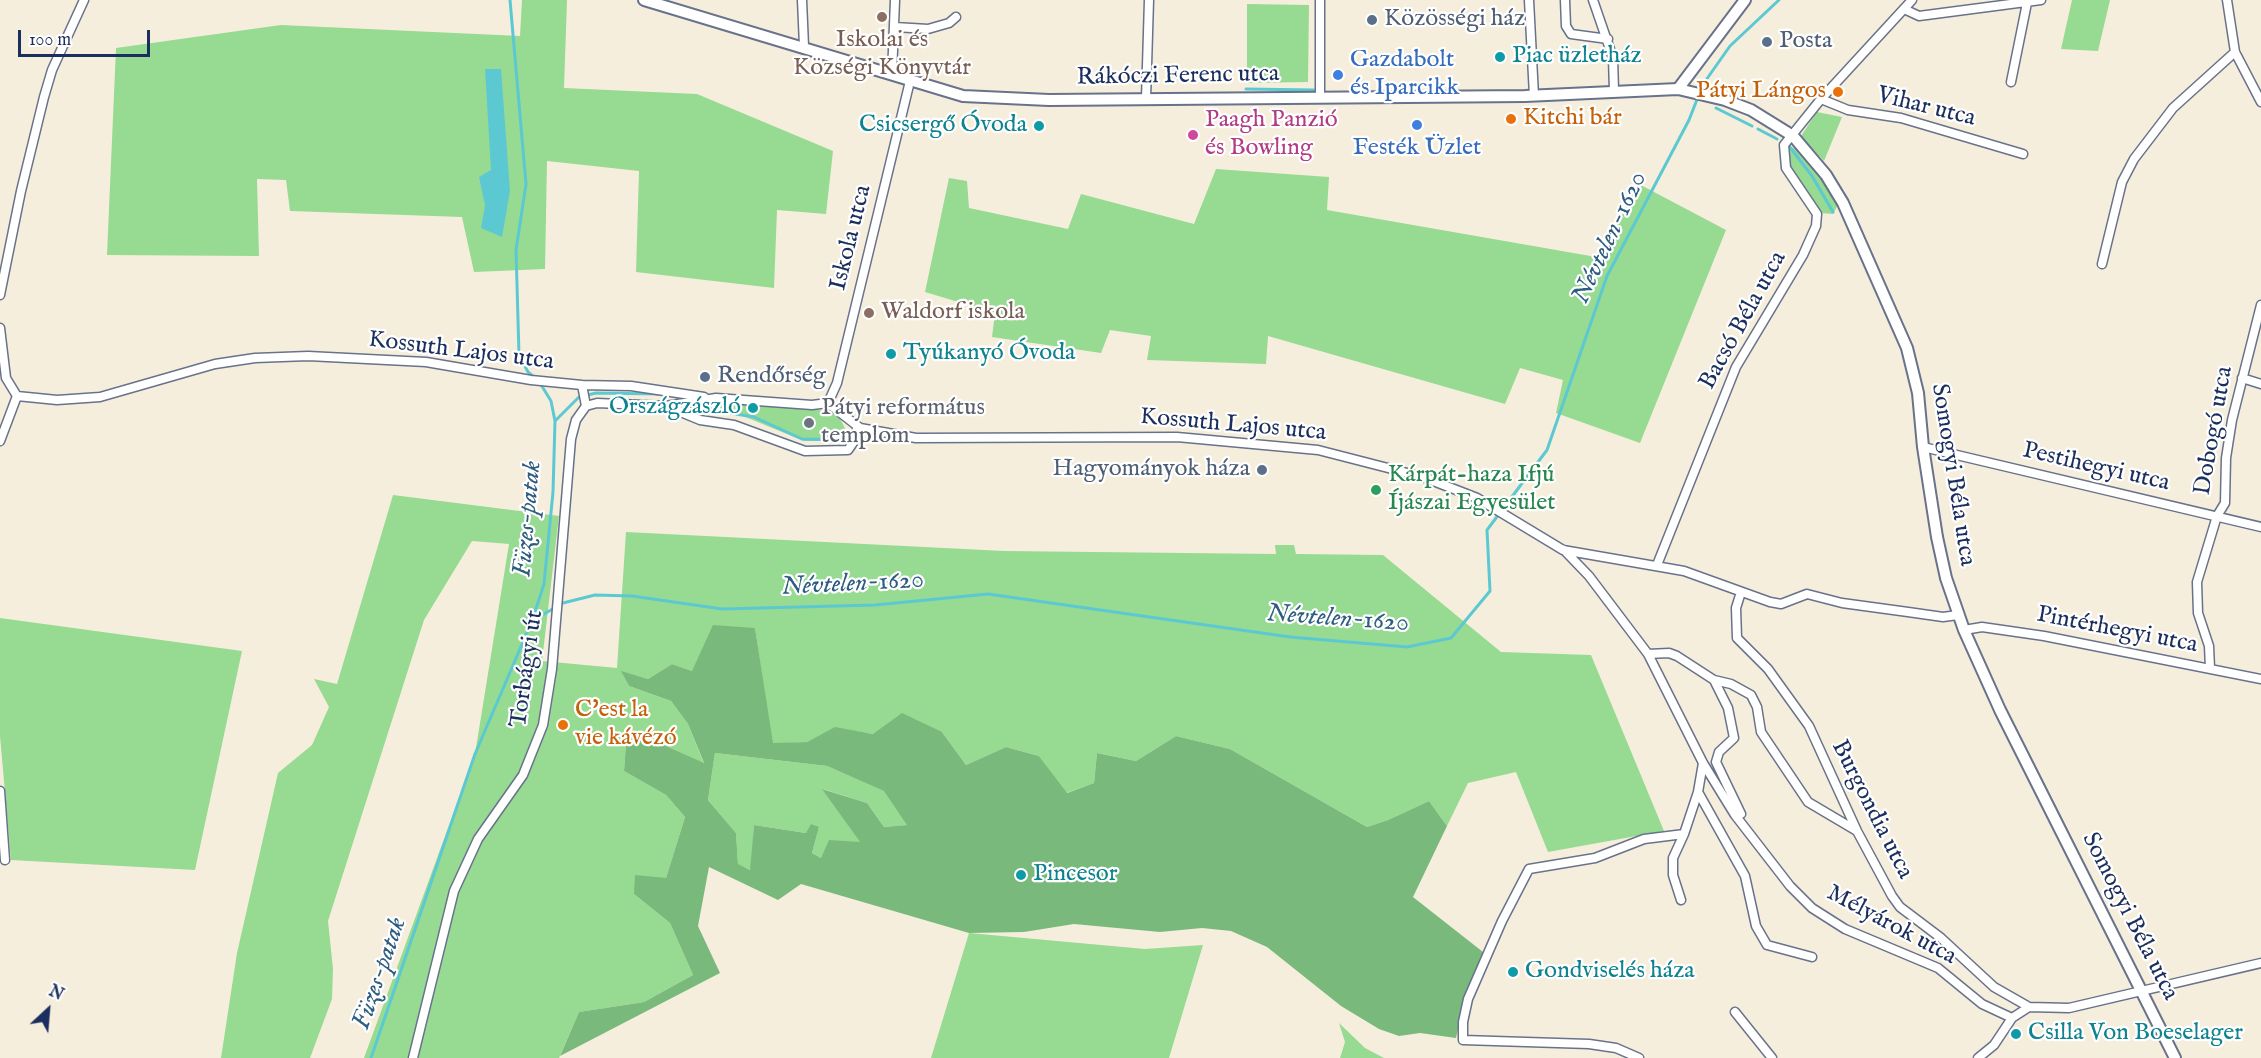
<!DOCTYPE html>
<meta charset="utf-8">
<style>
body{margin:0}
#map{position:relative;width:2261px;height:1058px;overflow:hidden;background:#f6eedc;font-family:"IM FELL English",serif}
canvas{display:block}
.north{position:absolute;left:18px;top:980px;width:60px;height:60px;-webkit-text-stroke:4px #fff;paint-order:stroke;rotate:26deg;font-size:16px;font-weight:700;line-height:24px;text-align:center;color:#1b2f5e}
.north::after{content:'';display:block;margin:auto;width:21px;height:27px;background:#1b2f5e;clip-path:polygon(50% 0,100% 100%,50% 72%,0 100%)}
.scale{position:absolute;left:18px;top:30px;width:132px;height:27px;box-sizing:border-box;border:3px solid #1b2f5e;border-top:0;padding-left:8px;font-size:18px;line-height:21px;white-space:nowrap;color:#1b2f5e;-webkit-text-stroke:4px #fff;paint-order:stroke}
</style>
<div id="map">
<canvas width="2261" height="1058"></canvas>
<div class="north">N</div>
<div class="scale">100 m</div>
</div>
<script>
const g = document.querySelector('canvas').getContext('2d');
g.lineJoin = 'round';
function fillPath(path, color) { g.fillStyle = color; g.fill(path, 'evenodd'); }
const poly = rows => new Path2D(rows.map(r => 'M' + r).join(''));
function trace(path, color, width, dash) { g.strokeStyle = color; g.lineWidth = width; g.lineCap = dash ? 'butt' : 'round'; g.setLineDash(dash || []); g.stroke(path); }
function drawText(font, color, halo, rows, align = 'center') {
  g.font = font + ' "IM FELL English",serif'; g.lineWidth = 4.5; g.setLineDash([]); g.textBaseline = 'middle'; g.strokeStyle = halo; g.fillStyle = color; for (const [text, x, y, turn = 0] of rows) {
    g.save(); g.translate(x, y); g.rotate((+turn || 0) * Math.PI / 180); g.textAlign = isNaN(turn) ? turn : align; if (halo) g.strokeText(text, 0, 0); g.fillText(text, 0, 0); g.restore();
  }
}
fillPath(poly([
 [522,0,567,0,564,88,697,94,833,151,826,214,777,210,774,288,636,272,639,171,547,161,545,269,474,272,462,217,290,211,286,180,257,179,259,256,107,255,116,48,281,25,520,36],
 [2072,0,2110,0,2098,51,2061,49],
 [1247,4,1309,5,1308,82,1247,83],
 [1817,112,1842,117,1824,161,1801,136],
 [1788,145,1801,152,1828,185,1838,205,1833,214,1821,213,1795,177,1787,155],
 [1216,169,1329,177,1327,210,1602,258,1637,183,1726,230,1640,443,1556,413,1563,380,1520,368,1505,404,1268,336,1266,364,1147,360,1151,336,1110,330,1101,353,992,337,995,313,925,292,949,178,967,181,969,208,1068,229,1081,194,1194,224],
 [684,401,808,408,829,412,838,415,845,428,847,441,804,441,743,416,696,410,684,406],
 [393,495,559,516,542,661,617,668,626,532,1004,551,1276,554,1275,545,1294,545,1296,554,1383,555,1501,652,1591,655,1664,831,1548,852,1516,772,1468,783,1447,826,1429,801,1388,820,1367,827,1230,749,1176,736,1136,761,1097,753,1094,783,1066,793,1039,756,1006,747,966,765,942,732,873,734,835,728,807,742,772,744,755,628,692,671,672,664,648,679,622,672,629,686,671,701,688,724,704,764,627,729,624,771,666,795,685,817,666,878,634,894,670,923,693,975,644,1002,579,1012,559,1058,364,1058,475,754,509,544,472,541,424,620,328,921,333,969,332,999,310,1058,221,1058,237,953,278,773,312,745,329,707,314,679,337,684],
 [0,618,242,651,195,870,11,860,0,736],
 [715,753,827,766,885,791,908,825,884,827,867,803,823,789,861,843,821,858,812,853,819,827,806,833,754,825,751,870,738,865,736,833,708,800],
 [969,933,1145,949,1203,945,1169,1058,931,1058],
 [1339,1023,1365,1048,1384,1058,1340,1058,1345,1042]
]), '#97da92');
fillPath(poly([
 [713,625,755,628,773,743,807,742,835,727,873,734,902,713,942,732,966,765,1006,747,1039,756,1067,793,1094,783,1097,753,1136,761,1176,736,1230,749,1367,827,1388,820,1429,801,1447,826,1413,897,1483,952,1466,994,1456,1038,1420,1033,1399,1036,1379,1029,1341,1006,1267,947,1231,931,1202,928,1160,932,1074,924,1024,932,969,933,801,884,778,900,709,867,698,926,720,973,560,1056,579,1012,644,1002,693,975,670,923,634,894,635,875,666,878,685,817,666,795,624,771,627,729,704,763,688,724,671,701,629,686,621,671,648,679,672,664,692,671],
 [715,753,827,766,884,791,907,825,884,827,867,803,822,789,860,842,829,840,821,858,812,853,819,827,811,824,806,833,754,825,750,870,738,864,736,833,708,800]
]), '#79ba7c');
fillPath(poly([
 [485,69,501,69,510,191,502,237,481,228,485,205,479,177,491,170]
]), '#5cc9d2');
trace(poly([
 [510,0,526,184,516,250,519,355,528,372,535,378],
 [1246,89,1314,90],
 [1699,90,1730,46,1779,0],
 [1716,108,1752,126],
 [1758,129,1777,139],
 [1789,146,1812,176,1833,212],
 [693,407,754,417,802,439,853,440],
 [555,421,579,397,596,393,660,394],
 [532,621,563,603,595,595,632,596,722,609,875,605,988,594,1290,637,1407,647,1451,638,1490,591,1487,530,1547,450,1607,276,1689,120,1698,97],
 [371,1058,475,754,532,621,544,584,553,492,555,421,551,401,540,383]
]), '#5cc9d2', 3);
const minor = poly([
 [802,0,804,46],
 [1529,0,1534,96],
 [1565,0,1566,26,1571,34,1608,39],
 [1593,0,1613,58,1614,91],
 [2227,0,2235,52,2261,102],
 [1904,9,1919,16,2041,0],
 [895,27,928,29,949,23,956,17],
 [892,75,895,0],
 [2011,82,2027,3],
 [1320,96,1320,0],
 [1146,99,1149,0],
 [1821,99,1848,110,1901,118,2023,154],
 [2102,264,2122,182,2134,159,2173,108,2235,52],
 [0,295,21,191,44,97,52,70,84,0],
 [0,328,6,378,17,396],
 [2242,378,2261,384],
 [582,385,586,406],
 [17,396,57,400,100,397,215,364,255,358,308,356,426,362,531,380,582,385,631,386,704,397],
 [828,403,837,383,910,81],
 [586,406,597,403,666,406,716,398,812,405,828,403,860,428,916,438,1177,437,1318,450,1423,477,1477,498,1563,550,1684,571,1770,602,1781,604,1807,594,1842,603,1908,612,1943,617,1958,615],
 [666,406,700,420,734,425,805,451,848,450,857,437,857,426],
 [0,441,17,396],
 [1923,447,2261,527],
 [1564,550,1589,576,1648,654,1703,763,1735,815,1790,886,1812,908,1845,929,1938,968,1982,1004,2012,1018],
 [1657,565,1736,367,1803,255,1816,226,1817,214,1786,168,1784,145,1821,99,1912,0],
 [1741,592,1736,608,1737,638,1768,669,1809,726,1857,831,1892,896,1900,907,1941,938,1994,987,2029,1007],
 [1964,630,1982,627,2044,636,2261,679],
 [1648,654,1669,653,1677,656,1714,680,1728,708,1734,738,1719,752,1716,762,1741,814],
 [2210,668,2209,646,2198,613,2197,582,2217,516,2225,503,2226,458,2232,420,2261,305],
 [1714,680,1731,684,1751,695,1757,707,1761,732,1808,802,1857,831],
 [0,791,5,860],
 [1698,792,1745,876,1756,926,1767,945,1812,957],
 [1681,900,1673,875,1673,858,1684,834],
 [1735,1012,1772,1058],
 [413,1058,454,891,478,839,523,775,543,725,552,669,571,439,576,420,586,406],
 [1639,1058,1616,1048,1589,1044,1463,1040,1463,1022,1468,999,1502,921,1529,869,1595,858,1644,839,1684,834,1698,792,1703,763],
 [1978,1058,1994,1045,2012,1018,2029,1007,2069,1008,2261,963]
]);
const tertiary = poly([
 [1678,89,1745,0]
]);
const secondary = poly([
 [644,0,963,96,1049,100,1525,96,1678,89,1725,100,1751,110,1793,136,1826,175,1843,203,1907,348,1918,393,1923,447,1937,537,1946,578,1964,630,2000,710,2175,1058]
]);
trace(minor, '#68728a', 11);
trace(tertiary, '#68728a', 14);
trace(secondary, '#68728a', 14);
trace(minor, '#fff', 8);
trace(tertiary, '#fff', 10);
trace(secondary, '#fff', 10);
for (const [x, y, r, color] of [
 [882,17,6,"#8d6e63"],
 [1372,20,6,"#5c6f8a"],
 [1767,42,6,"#5c6f8a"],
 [1500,57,6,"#0f9aa8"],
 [1338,75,6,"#3f7fe0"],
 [1838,92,6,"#e8710a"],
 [1511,119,6,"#e8710a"],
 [1417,125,6,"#3f7fe0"],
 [1039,126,6,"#0f9aa8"],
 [1193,135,6,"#d1479c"],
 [869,313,6,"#8d6e63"],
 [891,354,6,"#0f9aa8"],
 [705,377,6,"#5c6f8a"],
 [753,408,6,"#0f9aa8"],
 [809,423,6,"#6b7280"],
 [1262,470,6,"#5c6f8a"],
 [1376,490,6,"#2e9e5b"],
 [563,725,6,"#e8710a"],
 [1021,875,6,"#0f9aa8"],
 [1513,972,6,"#0f9aa8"],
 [2016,1034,6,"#0f9aa8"]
]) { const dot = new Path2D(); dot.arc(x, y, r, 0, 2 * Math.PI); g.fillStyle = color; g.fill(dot); trace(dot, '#fff', 2); }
drawText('24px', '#4e5e75', '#fff', [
 ["Közösségi ház",1384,20],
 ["Posta",1779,42],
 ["Rendőrség",717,377],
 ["Hagyományok háza",1250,470,"right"]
], 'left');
drawText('24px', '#785e54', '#fff', [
 ["Iskolai és",882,41],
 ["Községi Könyvtár",882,69],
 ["Waldorf iskola",881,313,"left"]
]);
drawText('24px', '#0d838f', '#fff', [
 ["Piac üzletház",1512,57],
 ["Csicsergő Óvoda",1027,126,"right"],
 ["Tyúkanyó Óvoda",903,354],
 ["Országzászló",741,408,"right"],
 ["Pincesor",1033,875],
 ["Gondviselés háza",1525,972],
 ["Csilla Von Boeselager",2028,1034]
], 'left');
drawText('24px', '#366cbe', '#fff', [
 ["Gazdabolt",1350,61],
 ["és Iparcikk",1350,89],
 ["Festék Üzlet",1417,149,"center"]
], 'left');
drawText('24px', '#1b2f5e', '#fff', [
 ["Rákóczi Ferenc utca",1178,77,-1],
 ["Vihar utca",1926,108,14],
 ["Iskola utca",852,238,-76],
 ["Bacsó Béla utca",1744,321,-61],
 ["Kossuth Lajos utca",461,352,7],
 ["Kossuth Lajos utca",1233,426,5],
 ["Dobogó utca",2215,431,-80],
 ["Pestihegyi utca",2096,468,13],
 ["Somogyi Béla utca",1952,475,81],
 ["Pintérhegyi utca",2117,631,11],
 ["Torbágyi út",528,669,-82],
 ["Burgondia utca",1871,810,63],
 ["Somogyi Béla utca",2129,917,63],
 ["Mélyárok utca",1891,926,28]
]);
drawText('24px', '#c56008', '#fff', [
 ["Pátyi Lángos",1826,92,"right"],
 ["Kitchi bár",1523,119],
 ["C'est la",575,711],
 ["vie kávézó",575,739]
], 'left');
drawText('24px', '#b23c85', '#fff', [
 ["Paagh Panzió",1205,121],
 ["és Bowling",1205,149]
], 'left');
drawText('24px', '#5b616d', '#fff', [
 ["Pátyi református",821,409],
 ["templom",821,437]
], 'left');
drawText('24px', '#27864d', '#fff', [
 ["Kárpát-haza Ifjú",1388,476],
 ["Íjászai Egyesület",1388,504]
], 'left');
drawText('italic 26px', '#2e5d81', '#fff', [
 ["Névtelen-1620",1611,238,-65],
 ["Füzes-patak",529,519,-85],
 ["Névtelen-1620",853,585,-3],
 ["Névtelen-1620",1338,620,4],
 ["Füzes-patak",381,974,-71]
]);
</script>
